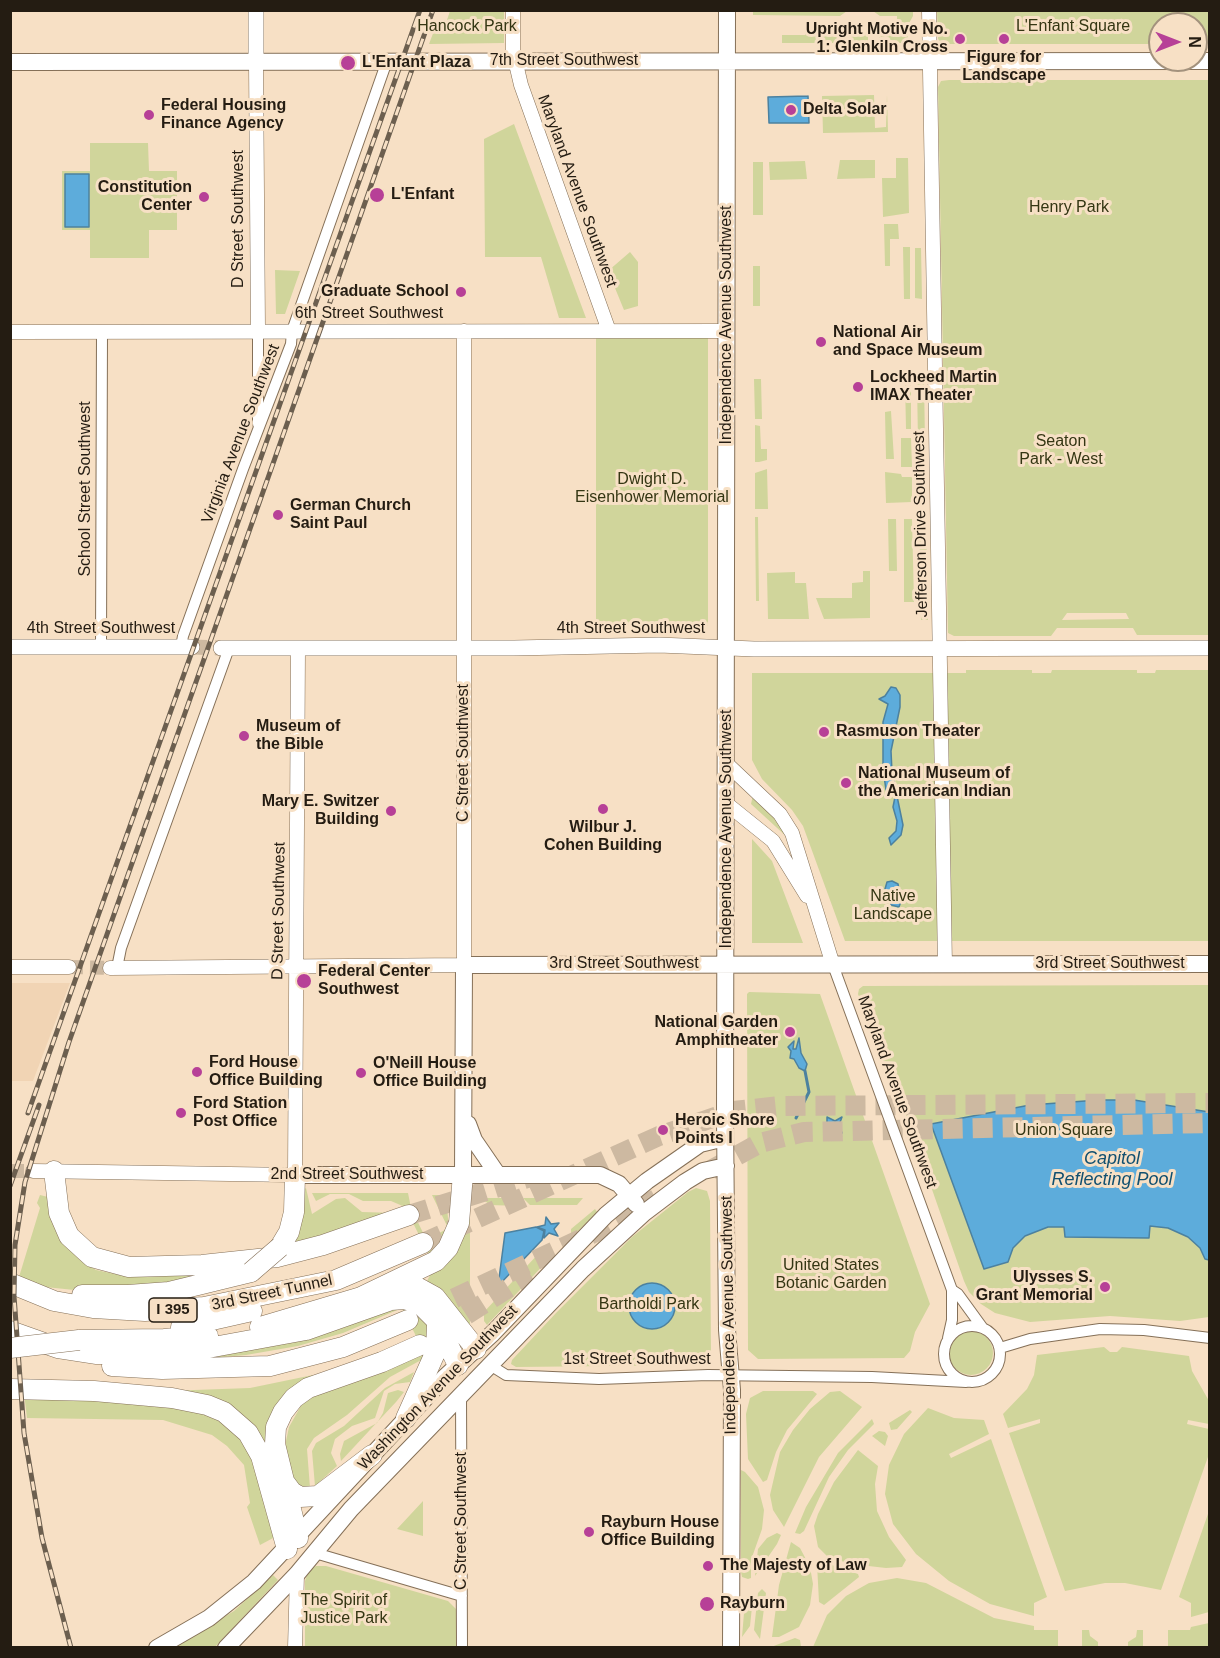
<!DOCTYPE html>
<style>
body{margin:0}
#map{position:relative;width:1220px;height:1658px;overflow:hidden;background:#f7e0c5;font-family:Helvetica,sans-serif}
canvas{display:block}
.frame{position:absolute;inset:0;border:12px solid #241c12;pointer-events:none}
.north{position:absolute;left:1148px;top:12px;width:60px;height:60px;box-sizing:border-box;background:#f7e0c5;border:2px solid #a3927d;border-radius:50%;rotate:90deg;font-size:16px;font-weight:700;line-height:24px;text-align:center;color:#241c12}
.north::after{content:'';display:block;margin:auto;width:21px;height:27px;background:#b74097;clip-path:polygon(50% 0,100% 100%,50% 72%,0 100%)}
</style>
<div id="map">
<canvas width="1220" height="1658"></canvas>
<div class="frame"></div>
<div class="north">N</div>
</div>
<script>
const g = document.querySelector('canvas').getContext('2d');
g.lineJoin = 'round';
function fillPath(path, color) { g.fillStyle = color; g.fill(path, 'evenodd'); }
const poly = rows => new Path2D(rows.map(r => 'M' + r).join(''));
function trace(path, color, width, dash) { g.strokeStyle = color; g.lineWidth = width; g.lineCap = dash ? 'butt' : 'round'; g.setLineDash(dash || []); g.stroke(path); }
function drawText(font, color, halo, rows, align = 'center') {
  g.font = font + ' Helvetica,sans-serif'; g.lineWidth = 6; g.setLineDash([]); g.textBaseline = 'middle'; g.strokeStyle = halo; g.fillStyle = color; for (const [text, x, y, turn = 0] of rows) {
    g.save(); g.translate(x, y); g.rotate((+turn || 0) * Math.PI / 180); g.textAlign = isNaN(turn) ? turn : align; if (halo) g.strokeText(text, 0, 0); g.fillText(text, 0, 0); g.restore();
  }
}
fillPath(poly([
 [11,983,70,983,33,1081,11,1081]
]), '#f1d4b4');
fillPath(poly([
 [450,11,504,11,504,43,429,44,437,23,446,23],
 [753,11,753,10,847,11,840,16,753,15],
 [873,11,913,11,913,16,908,25,897,25,897,16,880,16],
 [937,11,1209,11,1209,44,1196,44,1196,24,1160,24,1160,44,943,44,938,39],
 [805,32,868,32,868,43,782,43,782,35,805,35],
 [908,32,908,43,879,43,879,33],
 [949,80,1209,80,1209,635,1137,635,1133,628,1057,628,1051,636,954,636,948,633,938,87,941,81],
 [1067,613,1126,613,1129,619,1062,620],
 [874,95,875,128,886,127,887,95,888,132,823,133,822,96],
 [514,124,586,318,559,318,541,257,485,257,484,139],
 [90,143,148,143,149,171,177,171,177,230,149,230,149,258,90,258,90,230,62,230,62,171,90,171],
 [896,158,908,158,909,213,883,217,882,178,896,178],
 [840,160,875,160,875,178,837,179],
 [805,161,807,179,770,180,769,162],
 [753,162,763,162,763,215,753,215],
 [884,224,898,224,899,239,890,239,890,266,885,266],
 [903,247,910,247,910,299,904,299],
 [915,248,921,248,922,299,915,298],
 [630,252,638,262,638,306,624,310,608,271],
 [753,266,760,266,760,306,753,306],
 [275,270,300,271,285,314,276,314],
 [708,336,708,626,596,626,596,337],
 [754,379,761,379,762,419,755,419],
 [905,381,911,381,911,429,906,429],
 [917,381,924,381,926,505,919,505],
 [891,411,894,459,886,459,885,412],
 [755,425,760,426,761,449,767,449,767,460,759,462,755,462],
 [901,438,911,438,912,467,901,467],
 [767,469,768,509,755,509,755,473],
 [885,472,901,474,902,477,912,477,912,502,886,503],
 [755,517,758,517,759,601,756,601],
 [919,517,926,517,928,620,921,620],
 [888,519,896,519,897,571,889,571],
 [904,519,912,519,914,602,904,602],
 [863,571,870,571,870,618,824,619,816,598,852,598,852,583,863,582],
 [795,572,795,583,806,583,809,619,768,619,767,573],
 [966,670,1032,670,1032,673,1051,673,1052,670,1137,670,1137,673,1155,673,1156,670,1209,670,1209,941,845,941,803,826,792,810,762,779,752,760,752,673,966,673],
 [753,795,775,818,788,838,751,804],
 [752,839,772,861,803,943,752,943],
 [1209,985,1209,1317,1180,1321,1110,1316,1030,1322,995,1313,981,1304,969,1292,964,1281,906,1115,893,1094,858,994,859,989,863,986],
 [749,992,820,994,930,1304,915,1332,910,1351,904,1358,758,1359,748,1350,747,994],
 [306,1188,312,1214,336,1199,345,1198,362,1212,396,1213,405,1207,391,1201,363,1201,349,1194,330,1194,316,1201,312,1193,408,1193,411,1208,428,1243,432,1242,431,1237,445,1230,448,1236,429,1255,409,1215,287,1250,302,1191],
 [696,1188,707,1191,710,1201,711,1361,708,1365,516,1367,511,1364,512,1360,556,1313,632,1237,688,1192],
 [40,1195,48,1197,67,1247,80,1260,96,1270,115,1274,147,1276,203,1272,210,1278,94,1292,45,1287,19,1277,40,1208,37,1203],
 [432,1195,446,1195,449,1230],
 [481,1198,510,1198,520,1206,490,1205],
 [523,1198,583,1198,577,1205,530,1205],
 [470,1199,470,1330,430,1287,427,1281],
 [595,1209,597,1212,571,1238,571,1229],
 [540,1252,550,1258,487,1325,484,1321,484,1312],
 [392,1306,410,1307,422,1316,431,1331,423,1359,390,1377,347,1415,314,1438,307,1449,310,1488,294,1487,286,1458,286,1441,289,1427,302,1404,314,1395,422,1348,402,1308,343,1333,298,1346,246,1355,198,1359],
 '949 1353a22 22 0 1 1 44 0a22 22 0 1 1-44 0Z',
 [1104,1347,1110,1352,1117,1352,1122,1347,1189,1356,1192,1371,1209,1401,1209,1424,1188,1420,1187,1424,1209,1429,1209,1454,1161,1590,1125,1583,1105,1583,1065,1591,1009,1433,1040,1423,1040,1419,1008,1428,1003,1414,1027,1389,1034,1375,1037,1355],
 [414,1372,410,1382,395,1384,384,1391,375,1418,352,1426,335,1439,331,1453,337,1466,315,1486,312,1451,316,1443,344,1426,385,1388],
 [313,1375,313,1380,272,1440,264,1445,166,1391,250,1388],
 [398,1390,404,1392,396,1402,341,1461,340,1454,344,1441,377,1423,383,1413,388,1393],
 [763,1391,813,1391,817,1394,787,1430,776,1452,767,1480,763,1482,748,1459,746,1414,750,1398],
 [840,1391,862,1407,819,1457,784,1527,773,1510,770,1495,780,1452,793,1430,810,1409,830,1392],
 [24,1393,191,1408,228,1424,251,1452,275,1537,260,1545,247,1507,250,1503,244,1465,227,1446,212,1435,163,1420,27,1418],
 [928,1408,954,1418,984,1420,989,1434,949,1454,951,1458,991,1439,1047,1597,1034,1603,1034,1616,990,1604,949,1581,916,1554,893,1524,885,1494,889,1465,904,1434],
 [910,1410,912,1412,897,1429,891,1430,889,1423],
 [872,1419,874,1424,848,1450,829,1477,804,1531,800,1534,795,1533,806,1507,838,1453],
 [879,1431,885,1432,888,1436,885,1446,872,1436],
 [858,1450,878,1466,875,1484,877,1511,889,1537,906,1560,902,1567,886,1568,851,1564,828,1557,818,1547,814,1526,818,1514,834,1482],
 [741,1470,745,1472,758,1487,764,1510,762,1529,751,1560,751,1578,748,1579,742,1577,741,1572],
 [423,1501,423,1536,397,1529],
 [1209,1511,1209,1612,1191,1617,1191,1603,1179,1597],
 [777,1533,781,1535,777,1544,755,1576,758,1549,767,1538],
 [791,1542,800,1548,810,1567,813,1584,810,1605,799,1627,779,1637,772,1637,779,1585],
 [820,1561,858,1574,859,1577,824,1605,819,1602,817,1564],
 [316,1566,326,1566,448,1601,456,1609,457,1647,305,1648,305,1581,308,1572],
 [273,1575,278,1580,215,1647,172,1648,234,1611],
 [897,1578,926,1583,994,1618,1034,1626,1034,1630,1058,1630,1058,1647,813,1647,827,1615,846,1596,869,1583],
 [762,1589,766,1593,760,1639,754,1630,758,1593],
 [753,1597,750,1626,742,1637,744,1613],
 [1209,1623,1209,1647,1168,1647,1168,1630,1190,1630,1191,1627],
 [1082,1630,1089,1630,1090,1636,1098,1642,1098,1647,1082,1647],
 [1137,1630,1143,1630,1143,1647,1128,1647,1128,1642,1136,1637],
 [795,1638,800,1640,801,1647,771,1647]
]), '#d0d59b');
const water = poly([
 [808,96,809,123,769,123,768,97,808,96],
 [65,174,89,174,89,227,65,227,65,174],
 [891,687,896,688,900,695,900,707,891,751,892,772,903,825,901,835,891,845,889,838,896,831,897,821,893,807,895,797,886,790,883,769,883,722,888,704,879,699,885,696,891,687],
 [892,881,898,884,901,901,899,907,891,905,885,889,887,882,892,881],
 [799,1038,801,1053,807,1064,805,1071,799,1068,794,1059,790,1058,791,1051,788,1047,794,1041,793,1049,796,1049,799,1038],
 [1099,1100,1134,1100,1209,1112,1209,1260,1205,1259,1200,1248,1188,1237,1168,1228,1150,1226,1149,1238,1065,1237,1064,1227,1048,1227,1025,1236,1013,1248,1008,1262,984,1269,931,1124,1030,1105,1099,1100],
 [827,1117,835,1121,842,1117,839,1125,842,1133,835,1130,827,1133,827,1128,831,1125,827,1123,827,1117],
 [546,1217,551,1224,559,1223,554,1229,558,1236,549,1233,544,1238,545,1230,537,1227,545,1225,546,1217],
 [536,1227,544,1231,542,1240,498,1286,505,1233,536,1227],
 '629 1306a23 23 0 1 1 46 0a23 23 0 1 1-46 0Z'
]);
fillPath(water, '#5dacdb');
trace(water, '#4c819f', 1.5);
trace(poly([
 [796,1118,809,1092,805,1071]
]), '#4c819f', 3);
trace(poly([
 [69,967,110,968],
 [10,1171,33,1171]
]), '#cdb9a1', 14, [14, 7]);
trace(poly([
 [192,647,221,648]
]), '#cdb9a1', 15, [15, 8]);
trace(poly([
 [711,1170,760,1143,804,1132,1210,1123],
 [409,1215,534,1176],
 [423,1243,659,1136,733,1111,780,1106,1210,1103],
 [427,1311,598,1231,656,1199],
 [441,1331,530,1274]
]), '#cdb9a1', 20, [20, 10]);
const minor = poly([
 [258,424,258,330],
 [101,647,102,331],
 [181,647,183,636,243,469,291,344,292,331,387,61],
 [833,965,952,1290,952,1320,948,1338],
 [117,968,121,948,229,648],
 [952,1290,958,1294,982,1327],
 '944 1354a28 28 0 1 1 56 0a28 28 0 1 1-56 0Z',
 [1000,1348,1030,1339,1100,1329,1144,1330,1210,1338],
 [490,1365,506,1375,599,1379,708,1375,872,1377,966,1382],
 [461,1395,462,1648],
 [315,1553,462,1596]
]);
const tertiary = poly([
 [513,10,513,51,521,85,609,331],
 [929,10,945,965],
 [256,62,258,330],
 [10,332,727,331],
 [727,764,780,814,792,833,833,965],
 [727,804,773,841,807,896],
 [10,967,69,967],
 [110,968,464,965,464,331],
 [33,1171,295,1175,298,648],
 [295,1648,297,1574]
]);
const secondary = poly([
 [256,10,256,62],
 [10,647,192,647],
 [221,648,514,648,659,645,754,649,1210,648]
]);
const primary = poly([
 [727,10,725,1119,727,1330,732,1390,731,1648],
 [10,62,1210,61],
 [468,1124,474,1140,498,1175],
 [463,1174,464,965,1210,964],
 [295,1175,600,1175,619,1184,636,1204],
 [157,1648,209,1618,254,1582,444,1378,493,1333,606,1215,647,1181,700,1144,725,1138],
 [226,1648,297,1574,351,1509,583,1269,644,1213,685,1182,703,1171,726,1166]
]);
const motorway = poly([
 [54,1171,59,1213,69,1236,92,1257,129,1267,202,1265,277,1257,323,1245,409,1215],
 [280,1247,289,1232,294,1212,295,1175],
 [10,1283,54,1301,93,1308,145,1311,204,1307,336,1280,423,1243],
 [391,1285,415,1286,435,1297,476,1349],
 [82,1295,128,1295,169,1292,251,1272],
 [181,1327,252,1311],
 [260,1327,361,1297,436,1261,448,1248,459,1223,463,1174],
 [10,1331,58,1348,97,1354,186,1352,306,1330,391,1300,404,1299,419,1303,436,1320,458,1365],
 [79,1340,164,1339,208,1336],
 [112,1366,162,1369,270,1366,343,1347,408,1320],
 [10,1389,94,1391,172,1398,207,1405,224,1412,248,1433,261,1456,287,1549],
 [406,1418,436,1351,437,1325],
 [283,1480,292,1492,300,1497,318,1496,372,1455],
 [298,1538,275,1444,276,1427,283,1412,294,1398,308,1388,382,1362,420,1345]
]);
trace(minor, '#857058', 12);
trace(tertiary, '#857058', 15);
trace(secondary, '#857058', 16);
trace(primary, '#857058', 18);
trace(motorway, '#857058', 21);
trace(minor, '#fff', 10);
trace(tertiary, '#fff', 14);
trace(secondary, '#fff', 15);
trace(primary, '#fff', 16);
trace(motorway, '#fff', 20);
const rail = poly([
 [28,1113,420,10],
 [10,1186,39,1105],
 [71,1648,42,1538,24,1433,14,1296,15,1245,25,1182,69,1042,433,10]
]);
trace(rail, '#6c5f4f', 5);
trace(rail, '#f7e0c5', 3, [9]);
const motorwayBridge = poly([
 [251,1272,280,1247],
 [10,1348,79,1340]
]);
trace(motorwayBridge, '#857058', 21, []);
trace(motorwayBridge, '#fff', 20);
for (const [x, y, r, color] of [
 [960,39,6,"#b74097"],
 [1004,39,6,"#b74097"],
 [348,63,8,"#b74097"],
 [791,110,6,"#b74097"],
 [149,115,6,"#b74097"],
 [377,195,8,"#b74097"],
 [204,197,6,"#b74097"],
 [461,292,6,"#b74097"],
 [821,342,6,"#b74097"],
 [858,387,6,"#b74097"],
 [278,515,6,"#b74097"],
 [824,732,6,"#b74097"],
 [244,736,6,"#b74097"],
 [846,783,6,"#b74097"],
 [603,809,6,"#b74097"],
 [391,811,6,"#b74097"],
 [304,981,8,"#b74097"],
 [790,1032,6,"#b74097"],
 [197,1072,6,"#b74097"],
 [361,1073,6,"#b74097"],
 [181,1113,6,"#b74097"],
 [663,1130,6,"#b74097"],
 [1105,1287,6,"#b74097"],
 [589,1532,6,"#b74097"],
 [708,1566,6,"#b74097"],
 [707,1604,8,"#b74097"]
]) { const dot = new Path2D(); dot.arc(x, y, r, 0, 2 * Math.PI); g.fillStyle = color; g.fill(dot); trace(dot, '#f7e0c5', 2); }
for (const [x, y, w] of [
 [173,1310,48]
]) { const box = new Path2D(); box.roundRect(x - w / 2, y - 12, w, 24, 4.5); g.fillStyle = '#f7e0c5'; g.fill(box); trace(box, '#241c12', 1.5); }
drawText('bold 15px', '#241c12', null, [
 ["I 395",173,1310]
]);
drawText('16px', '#343613', '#f7e0c5', [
 ["Hancock Park",467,27],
 ["L'Enfant Square",1073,27],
 ["Henry Park",1069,208],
 ["Seaton",1061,442],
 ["Park - West",1061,460],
 ["Dwight D.",652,480],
 ["Eisenhower Memorial",652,498],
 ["Native",893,897],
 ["Landscape",893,915],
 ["Union Square",1064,1131],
 ["United States",831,1266],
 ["Botanic Garden",831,1284],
 ["Bartholdi Park",649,1305],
 ["The Spirit of",344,1601],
 ["Justice Park",344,1619]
]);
drawText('bold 16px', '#241c12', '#f7e0c5', [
 ["Upright Motive No.",948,30,"right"],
 ["1: Glenkiln Cross",948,48,"right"],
 ["Figure for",1004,58,"center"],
 ["Landscape",1004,76,"center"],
 ["L'Enfant Plaza",362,63],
 ["Federal Housing",161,106],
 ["Finance Agency",161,124],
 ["Delta Solar",803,110],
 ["Constitution",192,188,"right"],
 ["Center",192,206,"right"],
 ["L'Enfant",391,195],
 ["Graduate School",449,292,"right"],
 ["National Air",833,333],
 ["and Space Museum",833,351],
 ["Lockheed Martin",870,378],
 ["IMAX Theater",870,396],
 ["German Church",290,506],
 ["Saint Paul",290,524],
 ["Museum of",256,727],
 ["the Bible",256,745],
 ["Rasmuson Theater",836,732],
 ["National Museum of",858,774],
 ["the American Indian",858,792],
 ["Mary E. Switzer",379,802,"right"],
 ["Building",379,820,"right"],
 ["Wilbur J.",603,828,"center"],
 ["Cohen Building",603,846,"center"],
 ["Federal Center",318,972],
 ["Southwest",318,990],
 ["National Garden",778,1023,"right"],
 ["Amphitheater",778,1041,"right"],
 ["Ford House",209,1063],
 ["Office Building",209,1081],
 ["O'Neill House",373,1064],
 ["Office Building",373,1082],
 ["Ford Station",193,1104],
 ["Post Office",193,1122],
 ["Heroic Shore",675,1121],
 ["Points I",675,1139],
 ["Ulysses S.",1093,1278,"right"],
 ["Grant Memorial",1093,1296,"right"],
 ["Rayburn House",601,1523],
 ["Office Building",601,1541],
 ["The Majesty of Law",720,1566],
 ["Rayburn",720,1604]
], 'left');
drawText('16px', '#241c12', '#f7e0c5', [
 ["7th Street Southwest",564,61],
 ["Maryland Avenue Southwest",577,191,70],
 ["D Street Southwest",239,219,-90],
 ["6th Street Southwest",369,314],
 ["Independence Avenue Southwest",727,325,-90],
 ["Virginia Avenue Southwest",241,434,-69],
 ["School Street Southwest",86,489,-90],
 ["Jefferson Drive Southwest",921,524,-91],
 ["4th Street Southwest",101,629],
 ["4th Street Southwest",631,629],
 ["C Street Southwest",464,753,-90],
 ["Independence Avenue Southwest",727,829,-90],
 ["D Street Southwest",279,911,-89],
 ["3rd Street Southwest",624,964],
 ["3rd Street Southwest",1110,964],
 ["Maryland Avenue Southwest",897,1092,70],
 ["2nd Street Southwest",347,1175],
 ["3rd Street Tunnel",272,1293,-12],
 ["Independence Avenue Southwest",729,1315,-91],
 ["1st Street Southwest",637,1360],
 ["Washington Avenue Southwest",438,1388,-46],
 ["C Street Southwest",462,1521,-90]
]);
drawText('italic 18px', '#125070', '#f7e0c5', [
 ["Capitol",1112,1159],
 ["Reflecting Pool",1112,1180]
]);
</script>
